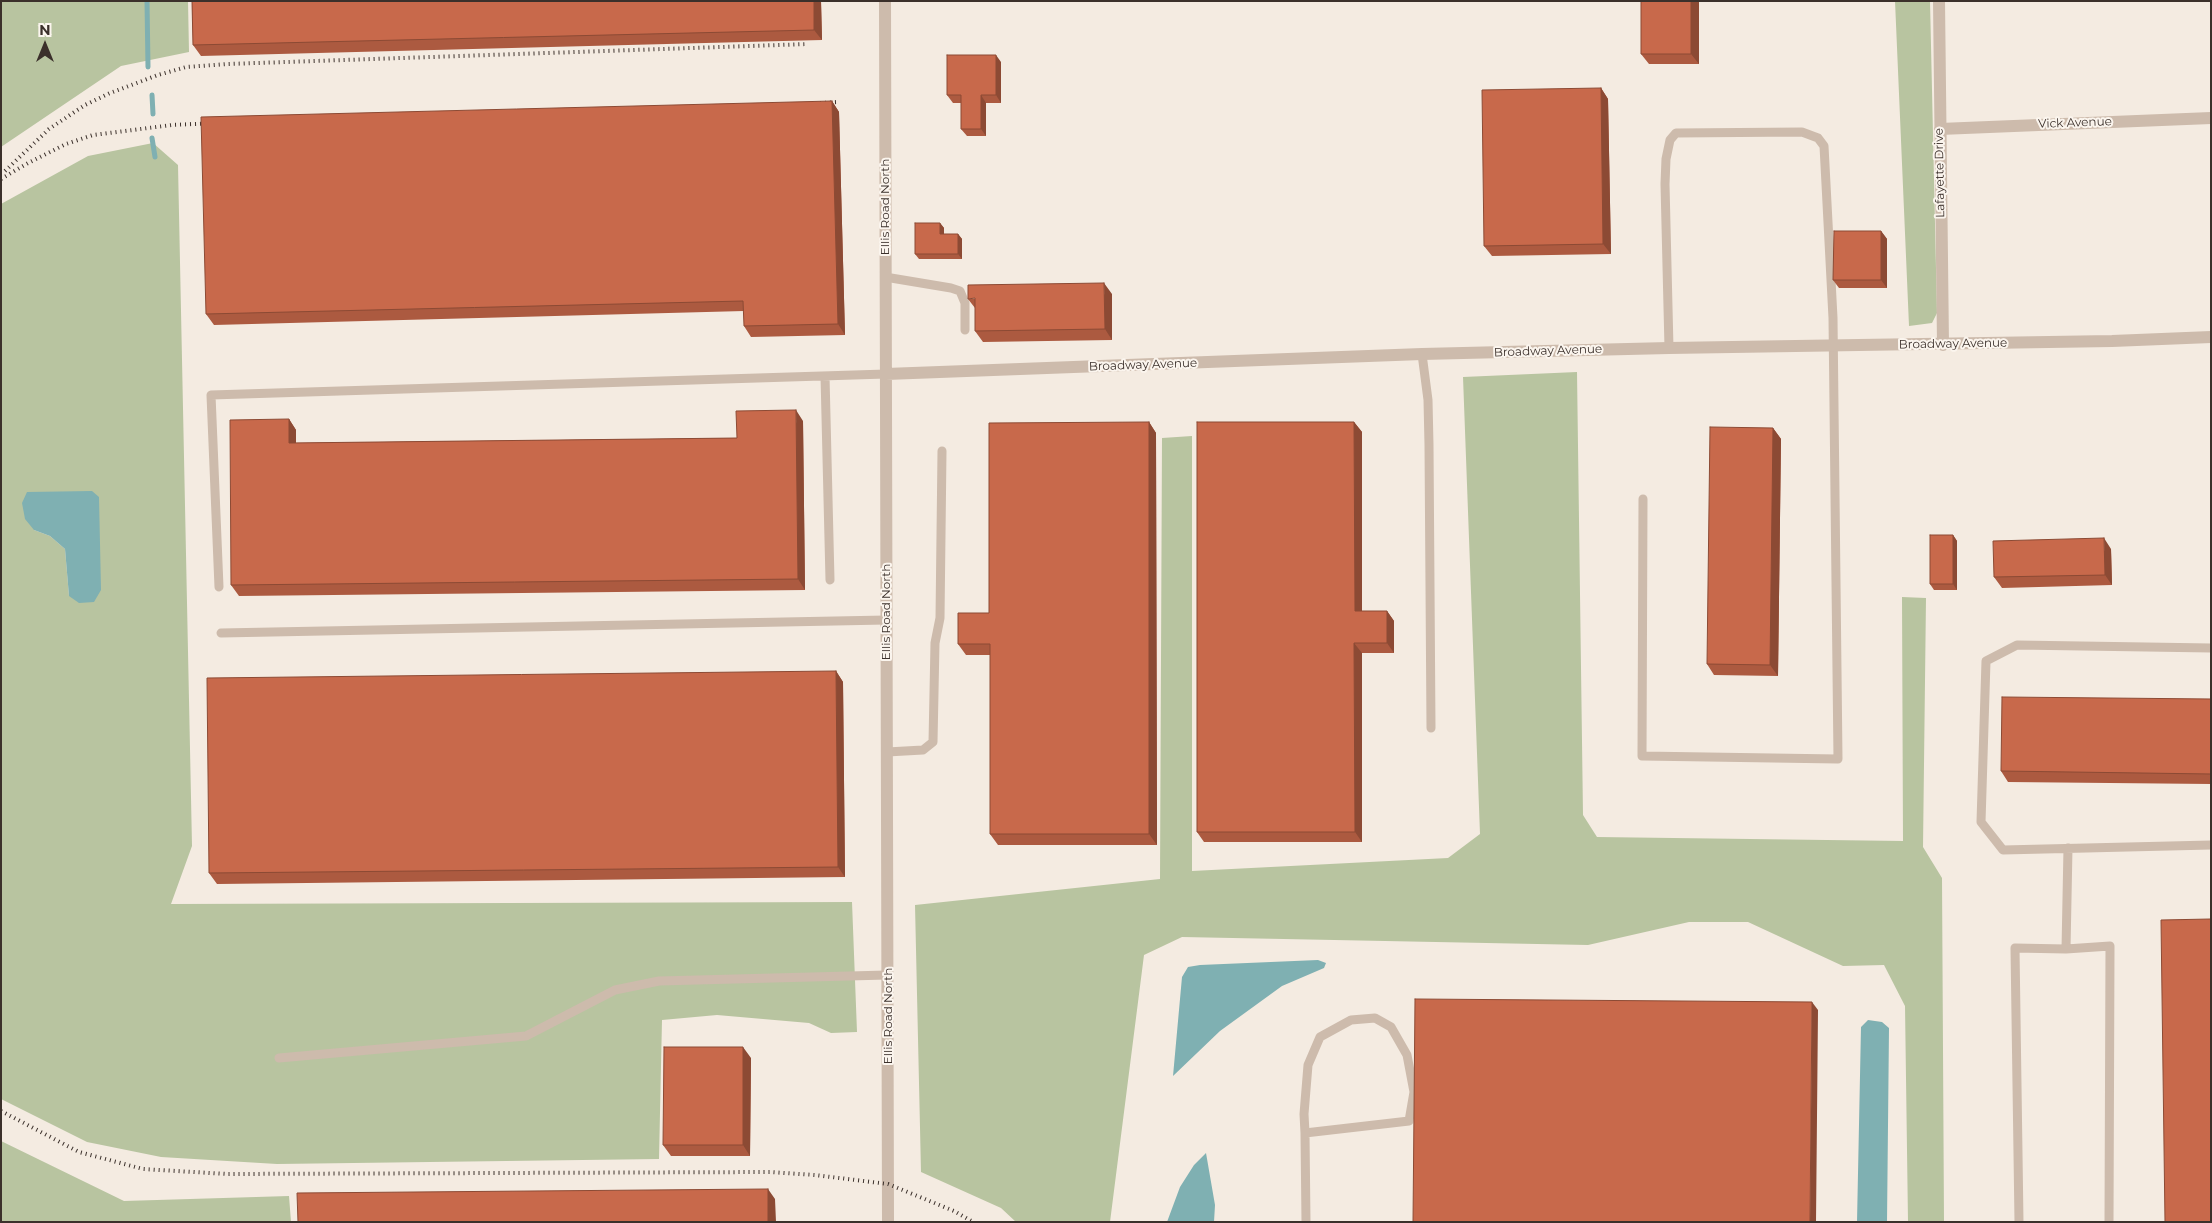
<!DOCTYPE html>
<style>
body{margin:0}
#map{position:relative;width:2212px;height:1223px;overflow:hidden;background:#f4ebe1;font-family:Montserrat,sans-serif}
canvas{display:block}
.frame{position:absolute;inset:0;border:2px solid #3b302b;pointer-events:none}
.north{position:absolute;left:20px;top:20px;width:50px;height:50px;-webkit-text-stroke:4px #fbf5ee;paint-order:stroke;rotate:0deg;font-size:14px;font-weight:700;line-height:20px;text-align:center;color:#3b302b}
.north::after{content:'';display:block;margin:auto;width:18px;height:22px;background:#3b302b;clip-path:polygon(50% 0,100% 100%,50% 72%,0 100%)}
</style>
<div id="map">
<canvas width="2212" height="1223"></canvas>
<div class="frame"></div>
<div class="north">N</div>
</div>
<script>
const g = document.querySelector('canvas').getContext('2d');
g.lineJoin = 'round';
function fillPath(path, color) { g.fillStyle = color; g.fill(path, 'evenodd'); }
const poly = rows => new Path2D(rows.map(r => 'M' + r).join(''));
function trace(path, color, width, dash) { g.strokeStyle = color; g.lineWidth = width; g.lineCap = dash ? 'butt' : 'round'; g.setLineDash(dash || []); g.stroke(path); }
function drawText(font, color, halo, rows, align = 'center') {
  g.font = font + ' Montserrat,sans-serif'; g.lineWidth = 4; g.setLineDash([]); g.textBaseline = 'middle'; g.strokeStyle = halo; g.fillStyle = color; for (const [text, x, y, turn = 0] of rows) {
    g.save(); g.translate(x, y); g.rotate((+turn || 0) * Math.PI / 180); g.textAlign = isNaN(turn) ? turn : align; if (halo) g.strokeText(text, 0, 0); g.fillText(text, 0, 0); g.restore();
  }
}
fillPath(poly([
 [1,1,188,1,189,52,121,66,1,147],
 [1895,1,1930,1,1937,313,1932,323,1909,326],
 [153,143,178,165,192,846,171,904,852,902,857,1032,831,1033,809,1023,717,1015,662,1020,659,1159,277,1164,161,1157,87,1142,1,1099,1,204,88,156],
 [99,497,69,596,65,549,50,536,34,530],
 [1577,372,1583,815,1597,837,1903,841,1902,597,1926,598,1923,847,1942,878,1944,1222,1908,1222,1905,1006,1884,965,1843,966,1748,922,1689,922,1588,945,1182,937,1144,955,1110,1222,1016,1222,1001,1208,921,1172,915,905,1160,879,1162,438,1192,436,1192,871,1448,858,1480,834,1463,377],
 [1,1141,124,1201,289,1196,291,1222,1,1222]
]), '#b8c4a0');
fillPath(poly([
 [92,491,99,497,101,590,94,602,79,603,69,596,65,549,50,536,34,530,25,519,22,503,27,492],
 [1318,960,1326,963,1324,968,1282,986,1220,1031,1173,1076,1182,977,1188,967,1200,965],
 [1868,1020,1882,1022,1889,1028,1887,1222,1857,1222,1861,1027],
 [1206,1153,1215,1205,1214,1222,1167,1222,1180,1187,1194,1165]
]), '#7fb0b2');
trace(poly([
 [147,1,148,67],
 [152,95,153,114],
 [152,138,155,157]
]), '#7fb0b2', 5);
trace(poly([
 [885,277,951,288,960,291,965,303,965,330],
 [1422,354,1428,400,1429,445,1431,728],
 [825,376,830,580],
 [1643,499,1642,756,1838,759,1833,318,1824,146,1818,138,1802,132,1676,133,1670,140,1666,159,1665,184,1669,348],
 [219,587,211,395,886,374],
 [221,633,886,620],
 [2211,648,2017,645,1986,661,1981,822,2003,850,2211,845],
 [887,752,923,750,933,742,935,643,940,618,942,451],
 [2066,949,2068,848],
 [279,1058,526,1036,615,990,659,981,887,975],
 [1305,1133,1409,1121,1414,1092,1407,1055,1391,1027,1375,1018,1351,1020,1320,1037,1308,1065,1304,1114,1305,1133,1306,1222],
 [2019,1222,2015,948,2066,949,2110,946,2109,1222]
]), '#cdbbac', 9);
trace(poly([
 [1939,1,1943,345],
 [1940,129,2211,118]
]), '#cdbbac', 12);
trace(poly([
 [885,1,888,1222],
 [886,374,1422,354,1669,348,2112,341,2211,337]
]), '#cdbbac', 12);
trace(poly([
 [820,103,838,102],
 [5,171,49,129,85,105,110,93,158,75,186,67,228,64,808,44],
 [1,179,28,163,66,144,93,135,172,125,215,123],
 [1,1111,79,1152,143,1169,227,1174,770,1172,815,1175,888,1184,954,1211,973,1222]
]), '#3b302b', 4, [1, 4]);
fillPath(poly([
 [192,1,821,1,822,40,201,56,193,45],
 [1641,1,1699,1,1699,64,1649,64,1641,54],
 [1001,62,1001,103,986,103,986,136,967,136,961,129,961,103,953,103,947,95],
 [1601,88,1608,99,1611,254,1492,256,1484,246],
 [832,101,839,112,845,335,751,337,744,326,744,311,214,325,206,314],
 [940,223,944,228,944,234,958,234,962,239,962,259,919,259,915,254],
 [1881,231,1887,239,1887,288,1839,288,1833,280],
 [1112,294,1112,340,983,342,975,331,975,308,968,299],
 [289,419,296,430,296,443,737,438,803,421,805,590,239,596,231,585],
 [1149,422,1156,433,1157,845,998,845,990,834,990,655,966,655,958,644,989,613],
 [1354,422,1362,432,1362,611,1387,611,1394,621,1394,653,1362,653,1362,842,1204,842,1197,832],
 [1773,428,1781,439,1778,676,1714,675,1707,664],
 [1953,535,1957,541,1957,590,1934,590,1930,584],
 [2111,549,2112,585,2002,588,1994,577],
 [836,671,843,682,845,877,217,884,209,873],
 [2211,699,2211,784,2008,782,2001,771],
 [751,1058,750,1156,671,1156,663,1145]
]), '#ac5a40');
fillPath(poly([
 [814,1,821,1,822,40,814,30],
 [1691,1,1699,1,1699,64,1691,54],
 [996,55,1001,62,1001,103,996,95],
 [1601,88,1608,99,1611,254,1603,244],
 [981,95,986,103,986,136,981,129],
 [832,101,839,112,845,335,838,324],
 [940,223,944,228,944,239,940,234],
 [1881,231,1887,239,1887,288,1881,280],
 [958,234,962,239,962,259,958,254],
 [1104,283,1112,294,1112,340,1105,329],
 [796,410,803,421,805,590,798,579],
 [289,419,296,430,296,454,289,443],
 [1149,422,1156,433,1157,845,1149,834],
 [1354,422,1362,432,1362,621,1355,611],
 [1773,428,1781,439,1778,676,1770,665],
 [1953,535,1957,541,1957,590,1953,584],
 [2104,538,2111,549,2112,585,2105,575],
 [1387,611,1394,621,1394,653,1387,643],
 [1354,643,1362,653,1362,842,1355,832],
 [836,671,843,682,845,877,838,867],
 [1812,1002,1818,1010,1816,1222,1810,1222],
 [743,1047,751,1058,750,1156,743,1145],
 [768,1189,775,1199,776,1222,768,1222]
]), '#8c4a34');
const building = poly([
 [192,1,814,1,814,30,193,45,192,1],
 [1641,1,1691,1,1691,54,1641,54,1641,1],
 [947,55,996,55,996,95,981,95,981,129,961,129,961,95,947,95,947,55],
 [1601,88,1603,244,1484,246,1482,90,1601,88],
 [832,101,838,324,744,326,743,301,206,314,201,117,832,101],
 [915,223,940,223,940,234,958,234,958,254,915,254,915,223],
 [1834,231,1881,231,1881,280,1833,280,1834,231],
 [1104,283,1105,329,975,331,975,298,968,299,968,285,1104,283],
 [796,410,798,579,231,585,230,420,289,419,289,443,737,438,736,411,796,410],
 [1149,422,1149,834,990,834,990,644,958,644,958,613,989,613,989,423,1149,422],
 [1197,422,1354,422,1355,611,1387,611,1387,643,1354,643,1355,832,1197,832,1197,422],
 [1710,427,1773,428,1770,665,1707,664,1710,427],
 [1930,535,1953,535,1953,584,1930,584,1930,535],
 [2104,538,2105,575,1994,577,1993,541,2104,538],
 [836,671,838,867,209,873,207,678,836,671],
 [2002,697,2211,699,2211,774,2001,771,2002,697],
 [2211,919,2211,1222,2165,1222,2161,920,2211,919],
 [1415,999,1812,1002,1810,1222,1413,1222,1415,999],
 [664,1047,743,1047,743,1145,663,1145,664,1047],
 [768,1189,768,1222,298,1222,297,1193,768,1189]
]);
fillPath(building, '#c8694b');
trace(building, '#8c4a34', 1);
drawText('12px', '#3b302b', '#fbf5ee', [
 ["Vick Avenue",2075,123,-2],
 ["Lafayette Drive",1940,173,-91],
 ["Ellis Road North",885,207,-90],
 ["Broadway Avenue",1953,344,-1],
 ["Broadway Avenue",1548,351,-2],
 ["Broadway Avenue",1143,365,-2],
 ["Ellis Road North",886,612,-90],
 ["Ellis Road North",888,1016,-90]
]);
</script>
